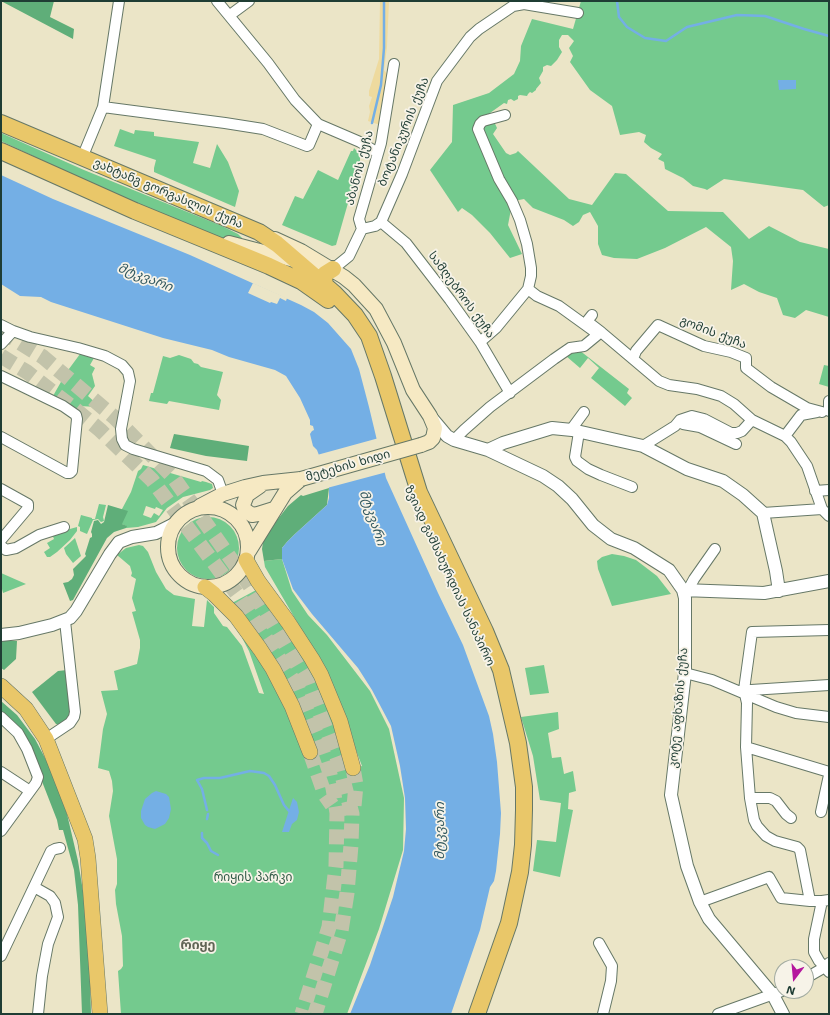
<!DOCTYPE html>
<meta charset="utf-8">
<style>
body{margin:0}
#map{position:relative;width:830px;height:1015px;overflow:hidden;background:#ebe5c7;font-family:"Shantell Sans",sans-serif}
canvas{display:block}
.frame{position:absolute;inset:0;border:2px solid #1f3d34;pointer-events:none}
.north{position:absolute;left:774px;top:959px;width:40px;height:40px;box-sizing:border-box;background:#f7f3e8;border:1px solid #a1aaa0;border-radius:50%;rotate:196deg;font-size:11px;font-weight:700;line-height:16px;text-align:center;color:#1f3d34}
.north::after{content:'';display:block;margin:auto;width:14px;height:18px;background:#b5179e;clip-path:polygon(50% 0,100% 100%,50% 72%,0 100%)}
</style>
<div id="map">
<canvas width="830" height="1015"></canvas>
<div class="frame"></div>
<div class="north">N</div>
</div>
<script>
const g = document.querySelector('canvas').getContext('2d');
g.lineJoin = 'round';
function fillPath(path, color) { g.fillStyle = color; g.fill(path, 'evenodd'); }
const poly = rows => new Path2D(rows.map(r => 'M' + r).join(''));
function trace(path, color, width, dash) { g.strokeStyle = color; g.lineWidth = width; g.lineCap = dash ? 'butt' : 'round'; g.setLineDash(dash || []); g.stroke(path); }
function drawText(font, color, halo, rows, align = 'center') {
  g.font = font + ' "Shantell Sans","Noto Sans Georgian",sans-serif'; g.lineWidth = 3.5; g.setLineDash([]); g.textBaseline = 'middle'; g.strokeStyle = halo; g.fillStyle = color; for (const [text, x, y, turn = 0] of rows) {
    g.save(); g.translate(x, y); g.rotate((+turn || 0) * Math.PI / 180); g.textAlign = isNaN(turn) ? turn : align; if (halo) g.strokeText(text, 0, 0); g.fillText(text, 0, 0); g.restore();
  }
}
fillPath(poly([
 [581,1,829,1,829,205,824,207,803,190,724,179,707,190,705,189,693,186,683,178,665,169,664,162,658,159,662,154,651,148,644,142,646,135,639,132,620,135,612,106,590,90,570,62,573,56,569,48,574,41,568,35,562,35,559,40,559,47,562,52,557,60,551,66,547,65,543,67,543,71,539,78,541,83,536,89,536,90,532,93,530,92,528,94,527,96,520,95,518,96,518,99,514,101,511,99,508,100,507,104,504,103,490,113,497,128,493,134,506,153,510,155,516,153,518,151,569,199,592,205,615,173,626,174,668,211,723,212,749,239,769,226,800,242,829,249,829,317,806,310,795,318,783,315,777,298,759,292,744,284,731,290,733,261,731,247,706,227,665,248,637,259,614,258,602,255,598,244,598,226,590,212,583,215,579,222,573,226,564,220,533,208,524,199,514,201,512,204,508,225,522,254,510,258,490,233,472,215,462,208,458,212,430,170,452,142,453,105,489,93,514,74,520,61,521,46,532,19,573,29],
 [120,129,134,134,135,130,154,132,154,136,199,142,193,163,210,168,217,144,228,162,239,191,235,207,154,172,154,168,156,160,114,146],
 [1,133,84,170,222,226,238,234,242,238,240,242,234,243,138,205,1,141],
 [354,148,360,154,360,161,336,245,332,246,282,225,295,196,303,199,318,170,338,180,351,151,353,151],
 [572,350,579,350,629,389,627,393,632,398,625,406,591,378,599,368,588,358,580,368,566,356],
 [80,354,94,358,90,365,95,368,92,374,95,386,88,396,98,405,98,407,79,406,79,411,53,396,66,373],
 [179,355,191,359,194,363,198,364,201,367,223,372,217,395,221,400,219,410,169,401,167,404,149,401,151,393,153,393,163,356,170,358],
 [824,365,829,366,829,387,819,384],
 [143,465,201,482,202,481,206,482,212,484,213,488,210,490,183,497,167,508,156,522,138,527,126,528,126,526,122,524,122,509,131,492,138,471,141,469],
 [146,506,155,509,156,507,163,510,159,516,154,513,151,518,143,515],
 [99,504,106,505,103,517,104,521,101,522,98,519,93,520,87,534,80,531,80,527,78,526,81,515,92,518,92,519,95,519],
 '177 548a31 31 0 1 1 62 0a31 31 0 1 1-62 0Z',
 [77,527,77,531,70,540,57,552,50,557,47,557,44,552,50,548,47,543,54,539,52,534],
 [75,538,81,556,73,563,66,554,64,548],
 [139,545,143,546,148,552,156,572,166,589,174,595,195,599,192,626,204,627,207,600,214,607,214,613,223,626,227,627,242,646,259,693,264,694,249,651,239,632,243,629,279,686,295,723,307,753,313,751,299,713,283,680,253,631,232,603,258,589,291,635,318,681,350,770,362,766,334,692,318,658,265,567,264,561,282,559,292,591,308,615,327,635,370,691,389,729,404,798,403,850,379,929,347,1014,121,1014,118,971,121,969,123,966,122,936,116,904,115,890,117,884,117,859,109,816,113,791,112,781,109,771,98,768,103,729,107,714,101,691,118,690,114,671,137,664,140,648,140,640,132,612,136,611,132,598,136,579,131,576,132,573,130,566,117,555,126,548],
 [612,554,624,556,636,560,657,576,671,594,612,606,598,569,597,561,602,557],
 [1,574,1,573,26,584,3,593,1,585],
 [544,665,549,693,530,695,525,668],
 [558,712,559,729,548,733,552,758,561,757,564,774,573,771,576,791,569,793,568,809,573,810,560,877,533,871,537,840,556,842,561,803,540,800,533,756,521,717]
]), '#74ca8e');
fillPath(poly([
 [1,1,54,1,50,17,74,29,73,39],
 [174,434,249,446,247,461,206,456,170,448],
 [329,488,327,505,295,534,287,542,282,548,282,559,264,561,262,549,263,542,267,533,288,506,301,495,303,496],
 [108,505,128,511,122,524,127,526,126,528,114,532,107,538,73,600,70,601,63,583,68,582,72,579,74,575,73,569,86,556,85,554,90,538,92,537,92,534,91,532,94,521,98,520,101,524,104,522],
 [1,640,17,641,16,659,4,670,1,668],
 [67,670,71,713,70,719,60,725,56,724,32,692,58,671],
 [1,701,17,715,35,739,53,773,67,814,78,861,84,897,90,976,91,1014,82,1014,78,905,74,870,63,830,59,830,57,820,29,748,1,715]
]), '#5fae79');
fillPath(poly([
 [380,1,389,1,387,47,384,70,387,74,380,125,368,121,370,112,369,106,372,97,369,96,369,91,379,59]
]), '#eeda9e');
fillPath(poly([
 [778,80,796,80,796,89,779,90],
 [1,175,53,199,190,255,301,305,314,312,328,323,351,349,359,369,369,407,386,478,438,593,463,645,489,716,493,734,497,762,501,813,500,834,496,871,494,881,490,887,480,930,451,1014,350,1014,370,965,393,897,404,851,406,829,405,798,400,766,391,726,372,690,358,668,312,614,293,589,282,559,282,548,287,542,295,534,327,505,329,498,329,488,326,474,317,450,313,446,310,434,312,431,314,430,313,426,310,425,310,420,300,398,286,376,275,370,229,357,212,350,163,338,51,302,41,297,20,296,1,284],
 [156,791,166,794,169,797,171,809,169,818,165,824,155,829,148,827,145,825,141,818,141,811,145,799,152,793],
 [293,798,297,802,299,812,297,820,292,824,289,832,282,832]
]), '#74afe5');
fillPath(poly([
 [253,283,287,298,286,301,280,298,277,304,271,302,270,303,248,293],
 [379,438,387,472,327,488,317,455]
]), '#ebe5c7');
trace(poly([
 [617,1,619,17,627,27,645,38,666,41,687,27,737,15,765,16,804,29,829,36],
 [372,123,381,85,384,48,384,1],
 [207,810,202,789,197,780,204,778,220,778,250,771,264,773,269,776,275,785,284,805,289,811],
 [207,819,208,814],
 [202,833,202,838,207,843,211,851,218,855]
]), '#74afe5', 2.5);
trace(poly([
 [1,331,43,357,114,417,173,477,250,586,308,683,338,760,352,814,351,845,347,893,341,931,315,1014],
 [1,356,27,372,76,410,100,430,152,480,237,594,298,688,318,738,329,770,333,788,337,813,336,866,329,927,302,1014],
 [310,752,325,795,332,805],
 [353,768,356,785,354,806]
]), '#c2c3aa', 15, [15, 8]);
const minor = poly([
 [217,1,268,63,295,100,318,124,360,142,378,153],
 [230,15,249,1],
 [103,107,225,123,263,129,307,146,309,145,318,124],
 [82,158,103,107,119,1],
 [381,222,406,243,450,300,480,342,510,393],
 [362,229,375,226,381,222,402,174,437,81,470,37,479,29,513,6,524,4,578,13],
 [333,269,349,256,362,229,359,219,381,143,394,64],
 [528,289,537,296,559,306,595,332,601,332,659,381,669,385,697,389,721,396,734,404,752,420,785,436,791,442,807,466,822,509,829,516],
 [1,325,13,331,30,337,78,348,105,356,122,365,128,372,130,381,121,429,122,439,125,445,133,449,206,471,218,480,223,494],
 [480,342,496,328,528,289,531,276,531,268,527,244,520,220,512,201,499,179,478,129,480,124,483,121,505,115],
 [1,344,13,331],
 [633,359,636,351,658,325,704,346,731,352,746,358,746,368,771,387,807,408,822,412],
 [1,376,63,406,76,415,77,419,72,471,70,473,67,473,1,437],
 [829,401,829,411],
 [680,420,683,424,700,427,736,444],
 [572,430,573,427,584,412],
 [579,432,575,457,577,461,588,469,601,475,632,487],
 [785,436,801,415,817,412],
 [454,440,464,430,490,407,554,359,570,348,584,346,601,332,588,322,588,320,592,315],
 [643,446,675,426,680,420,692,416,704,419,731,433,737,433,742,431,752,420],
 [1,489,28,504,28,508,1,540],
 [815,491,829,490],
 [763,513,822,509],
 [1,546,6,550,16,548,39,535,64,527],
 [688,590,694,579,715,549],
 [685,673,712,680,776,707,796,713,829,717],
 [746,694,751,690,829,685],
 [1,717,18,733,27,749,38,777,36,783,1,831],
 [46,739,70,723,74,717,75,712,65,621],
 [746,747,829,772],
 [1,772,30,791],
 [750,798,770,798,776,801,786,814,791,818],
 [821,812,829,775],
 [34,887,50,896,55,903,58,917,48,944,42,976,38,1014],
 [810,901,800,850,797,847,775,841,766,836,757,826,754,820,750,798,746,747,747,703,744,690,752,632,829,630],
 [822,901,814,939,814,952,819,961,829,972],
 [700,902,769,877,781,898,810,901,822,901,829,900],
 [599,943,612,966,611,981,603,1014],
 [1,956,51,851,55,849,60,848],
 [806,978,825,967,829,963],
 [718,1014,782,991]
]);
const tertiary = poly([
 [431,417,447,436,454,440,488,450,543,476,558,486,572,499,593,525,611,539,634,548,669,570,683,590,685,598,685,673,671,795,687,866,700,902,709,919,773,995,783,1014],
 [488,450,503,443,552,428,572,430,643,446,687,469,723,481,743,495,763,513,776,571,779,591],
 [683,590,764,593,829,581],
 [1,635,19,633,52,625,70,618,76,611,110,554,119,542,132,537,156,533,176,523]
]);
const secondary = poly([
 [275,239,301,251,344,277,354,285,376,309,394,343,413,390,430,416,435,428,433,438,429,442,421,445],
 [229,243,298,261],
 [260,486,247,495,243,505,245,510,252,515,258,514,274,509],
 [200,506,223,494,245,487,263,483,301,479],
 '168 547a40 40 0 1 1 80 0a40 40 0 1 1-80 0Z',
 [249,551,285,493,301,479]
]);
const primary = poly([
 [246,560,258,581,288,622,312,659,321,675,340,721,353,768],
 [205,587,214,594,236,616,260,649,273,669,292,706,310,752],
 [1,686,26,709,46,739,85,839,88,858,100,1014]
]);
const trunk = poly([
 [1,123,259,232,277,244,334,293,355,315,369,336,383,376,419,492,485,631,501,670,518,743,524,787,524,810,523,845,520,872,509,923,477,1014],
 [1,151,135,211,269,266,301,281,328,300],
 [325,285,324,278,325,274,333,269]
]);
trace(minor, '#667867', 12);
trace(tertiary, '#667867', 14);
trace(secondary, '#667867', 16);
trace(primary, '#667867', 16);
trace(trunk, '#667867', 18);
trace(minor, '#fff', 10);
trace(tertiary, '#fff', 12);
trace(secondary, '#f6e9c3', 14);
trace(primary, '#e9c769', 15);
trace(trunk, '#e9c769', 16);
const secondaryBridge = poly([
 [301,479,421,445]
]);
trace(secondaryBridge, '#667867', 16, []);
trace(secondaryBridge, '#f6e9c3', 14);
drawText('12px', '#1f3d34', '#f7f3e8', [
 ["ბოტანიკურის ქუჩა",404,132,-68],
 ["აბანოს ქუჩა",360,168,-75],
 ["ვახტანგ გორგასლის ქუჩა",168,194,23],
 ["სამღებროს ქუჩა",461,295,54],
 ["გომის ქუჩა",713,333,21],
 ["მეტეხის ხიდი",348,466,-16],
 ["ზვიად გამსახურდიას სანაპირო",449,576,65],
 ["კოტე აფხაზის ქუჩა",679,708,-85]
]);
drawText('12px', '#305946', '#f7f3e8', [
 ["რიყის პარკი",253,878]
]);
drawText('italic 13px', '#345a60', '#f7f3e8', [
 ["მტკვარი",145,278,21],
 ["მტკვარი",372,518,71],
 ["მტკვარი",441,831,-90]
]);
drawText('bold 13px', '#606555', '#f7f3e8', [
 ["რიყე",198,946]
]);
</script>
